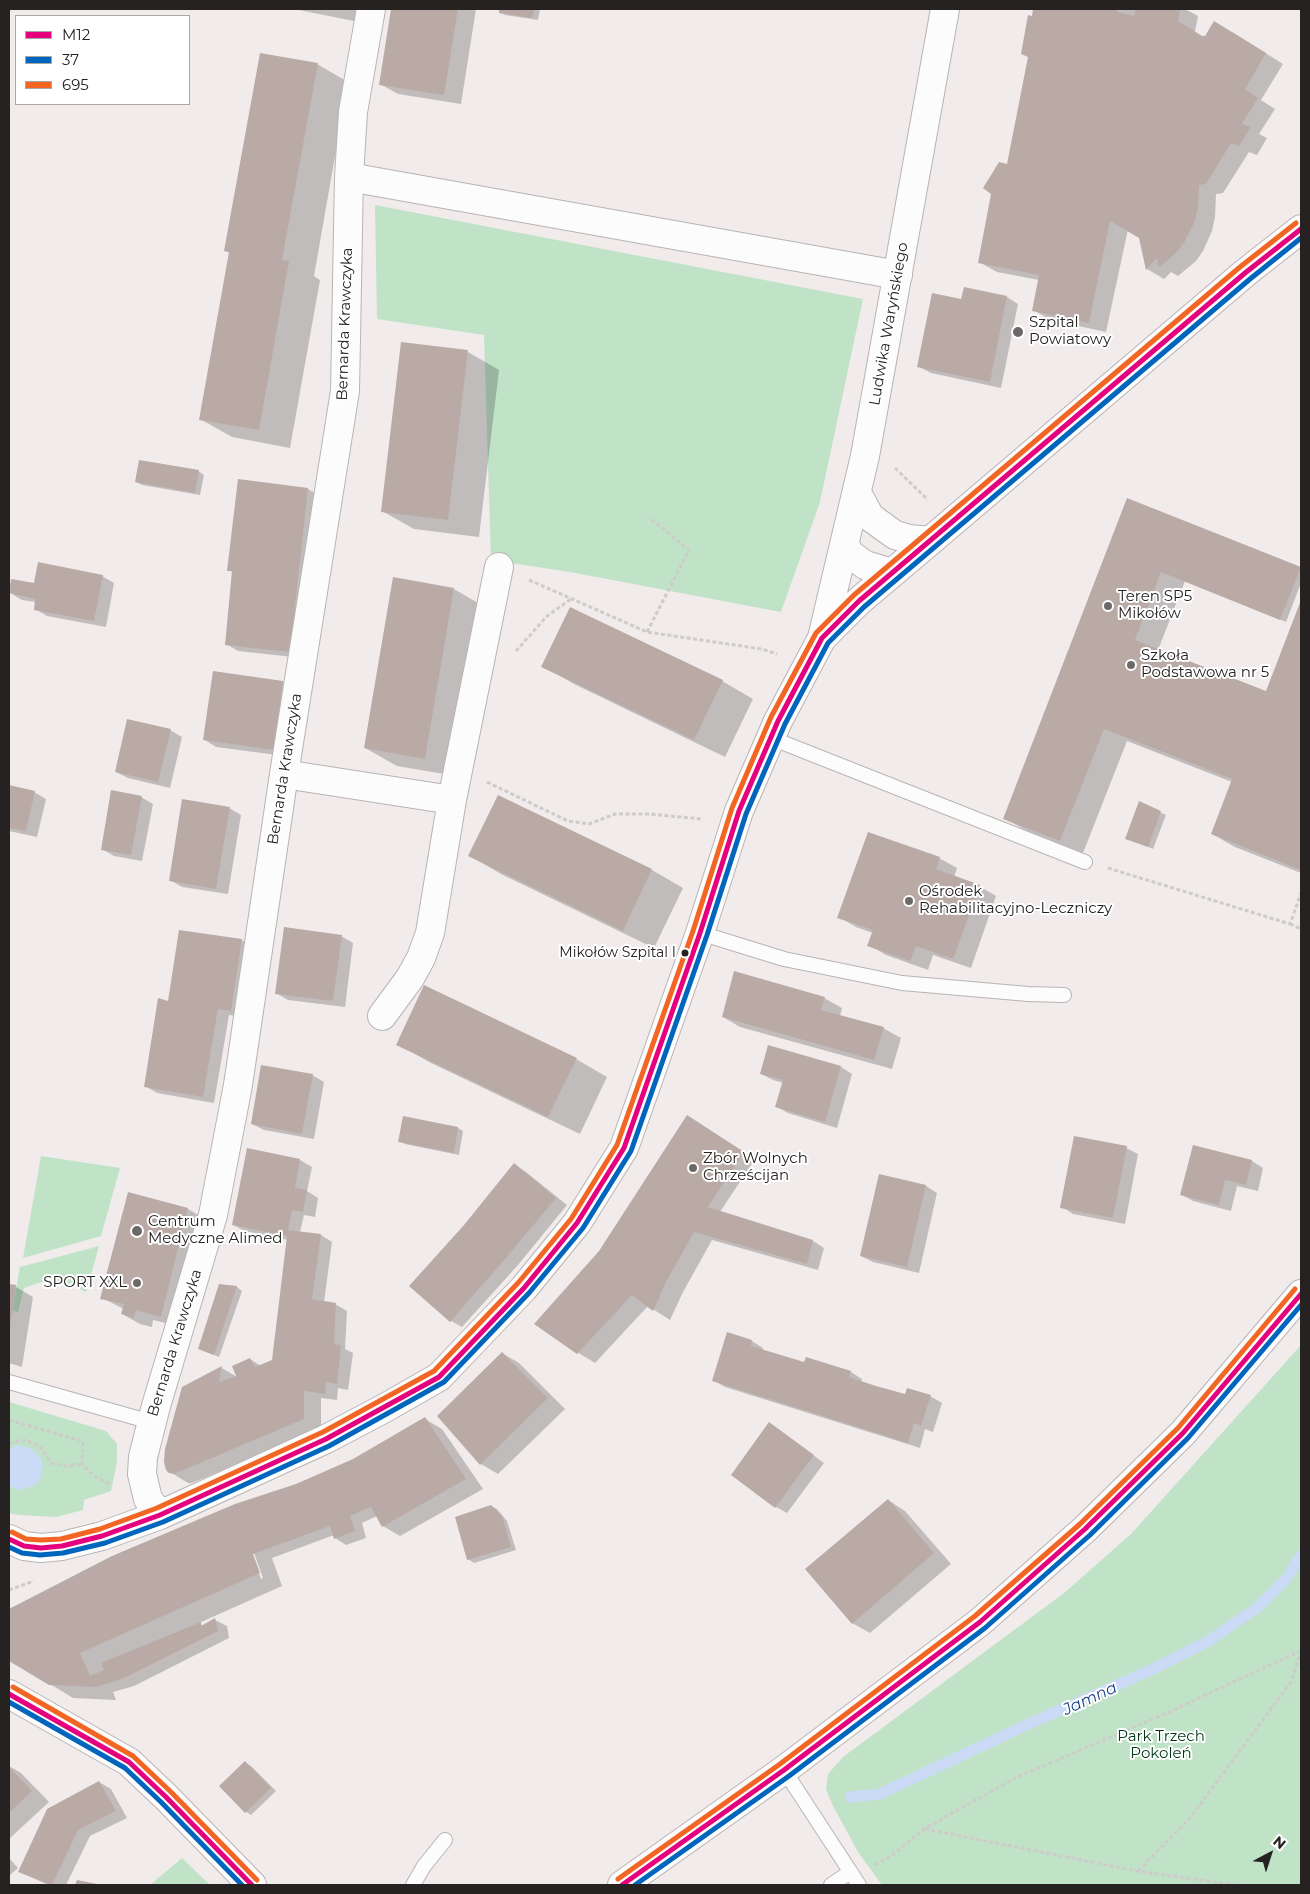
<!DOCTYPE html>
<meta charset="utf-8">
<style>
body{margin:0}
#map{position:relative;width:1310px;height:1894px;overflow:hidden;background:#f1eceb;font-family:Montserrat,sans-serif}
canvas{display:block}
.frame{position:absolute;inset:0;border:10px solid #252221;pointer-events:none}
.legend{position:absolute;left:15px;top:15px;width:175px;height:90px;box-sizing:border-box;background:#fff;border:1px solid #a8a7a6;margin:0;padding:6px 9px;list-style:none;font-size:15px;color:#252221}
.legend li{display:flex;align-items:center;gap:10px;height:25px}
.legend b{width:25px;border:1px solid #a8a7a6}
.north{position:absolute;left:1245px;top:1829px;width:50px;height:50px;-webkit-text-stroke:4px #fff;paint-order:stroke;rotate:40deg;font-size:14px;font-weight:700;line-height:20px;text-align:center;color:#252221}
.north::after{content:'';display:block;margin:auto;width:18px;height:22px;background:#252221;clip-path:polygon(50% 0,100% 100%,50% 72%,0 100%)}
</style>
<div id="map">
<canvas width="1310" height="1894"></canvas>
<div class="frame"></div>
<ul class="legend">
<li><b style="height:6px;background:#e5007d"></b>M12</li>
<li><b style="height:6px;background:#0065bd"></b>37</li>
<li><b style="height:6px;background:#f26522"></b>695</li>
</ul>
<div class="north">N</div>
</div>
<script>
const g = document.querySelector('canvas').getContext('2d');
g.lineJoin = 'round';
function fillPath(path, color) { g.fillStyle = color; g.fill(path, 'evenodd'); }
const poly = rows => new Path2D(rows.map(r => 'M' + r).join(''));
function trace(path, color, width, dash) { g.strokeStyle = color; g.lineWidth = width; g.lineCap = dash ? 'butt' : 'round'; g.setLineDash(dash || []); g.stroke(path); }
function drawText(font, color, halo, rows, align = 'center') {
  g.font = font + ' Montserrat,sans-serif'; g.lineWidth = 4; g.setLineDash([]); g.textBaseline = 'middle'; g.strokeStyle = halo; g.fillStyle = color; for (const [text, x, y, turn = 0] of rows) {
    g.save(); g.translate(x, y); g.rotate((+turn || 0) * Math.PI / 180); g.textAlign = isNaN(turn) ? turn : align; if (halo) g.strokeText(text, 0, 0); g.fillText(text, 0, 0); g.restore();
  }
}
fillPath(poly([
 [375,205,863,299,820,502,781,612,570,572,491,560,484,335,377,319],
 [41,1156,120,1168,101,1236,23,1258],
 [99,1246,86,1292,64,1282,41,1282,24,1288,18,1312,12,1311,20,1267],
 [1301,1345,1301,1885,882,1885,858,1852,832,1804,826,1789,828,1774,843,1757,1064,1593,1131,1534],
 [9,1402,106,1431,117,1444,117,1461,111,1491,84,1500,83,1510,56,1517,19,1515,9,1513],
 [182,1858,210,1885,150,1885]
]), '#c0e2c7');
fillPath(poly([
 [17,1445,31,1448,41,1458,43,1466,40,1480,35,1485,20,1490,9,1486,9,1449]
]), '#cbdaf5');
fillPath(poly([
 [294,9,357,9,354,21],
 [392,9,476,9,461,104,398,94,380,84],
 [500,9,540,9,538,20,505,15,500,12],
 [1034,9,1185,9,1198,16,1195,32,1203,37,1232,32,1283,64,1261,100,1275,109,1259,134,1267,138,1257,155,1249,152,1223,193,1216,194,1215,217,1212,231,1203,251,1196,261,1178,276,1171,272,1164,279,1147,269,1141,237,1128,229,1106,332,1051,320,1033,310,1039,280,997,272,979,262,1008,166,1029,57],
 [317,64,348,82,314,276,320,280,290,448,232,437,200,419,230,253,225,250],
 [1007,297,1018,304,1001,388,931,373,919,367],
 [468,352,499,370,479,537,414,529,382,511],
 [198,471,204,475,200,495,142,485,136,482],
 [239,481,308,489,325,499,302,658,238,651,226,644,234,573,229,570],
 [1128,500,1301,569,1301,583,1286,622,1185,581,1158,650,1267,692,1301,603,1301,873,1235,847,1212,834,1232,782,1127,741,1083,853,1027,831,1004,818],
 [102,576,114,583,106,627,47,616,35,609,36,602,22,600,10,593,35,584],
 [454,589,485,607,456,776,397,766,365,748],
 [543,666,722,681,753,699,725,757,574,684],
 [283,682,294,689,285,756,216,747,205,740],
 [170,730,182,737,170,788,128,778,116,772],
 [9,787,34,792,46,799,37,837,9,831],
 [498,796,652,870,683,888,654,948,501,874,470,856],
 [141,797,153,804,142,861,114,856,102,849],
 [1140,803,1166,815,1153,849,1126,838],
 [229,808,241,815,228,894,182,887,170,880],
 [939,858,957,868,954,877,979,886,996,896,971,968,933,955,928,970,886,955,869,945,873,933,856,927,839,917],
 [341,936,353,943,345,1007,288,1000,276,993],
 [241,940,253,947,243,1017,229,1015,214,1103,157,1093,145,1086,169,1003],
 [824,998,842,1008,840,1016,883,1028,901,1038,892,1069,740,1027,723,1017],
 [398,1044,576,1059,607,1077,580,1134,429,1062],
 [769,1046,841,1067,852,1074,837,1128,788,1113,777,1107,783,1083,773,1080,761,1074],
 [312,1075,324,1082,314,1139,264,1130,252,1124],
 [699,1124,755,1159,720,1212,813,1241,824,1248,818,1270,712,1240,683,1292,670,1320,648,1306,595,1363,577,1352,600,1252],
 [458,1128,463,1131,459,1155,405,1144,400,1141],
 [1194,1146,1252,1161,1263,1168,1258,1191,1237,1186,1231,1211,1193,1201,1182,1195],
 [1126,1148,1138,1154,1125,1224,1073,1214,1062,1207],
 [248,1150,300,1160,312,1167,307,1191,318,1198,315,1217,304,1215,300,1232,321,1235,332,1242,324,1302,335,1304,347,1311,345,1349,353,1353,348,1390,338,1388,337,1400,321,1398,321,1428,192,1483,188,1483,170,1472,222,1368,237,1377,250,1359,261,1366,275,1360,288,1240,245,1231,233,1225],
 [515,1165,526,1172,567,1205,518,1265,462,1327,451,1321,465,1225],
 [926,1186,937,1193,919,1273,873,1262,861,1256],
 [188,1209,205,1219,178,1326,153,1320,152,1327,140,1324,122,1314,124,1309,102,1298],
 [9,1285,16,1287,33,1297,22,1367,9,1363],
 [220,1286,237,1287,242,1291,219,1357,199,1349],
 [752,1341,763,1348,763,1351,805,1363,807,1359,851,1372,862,1379,861,1382,906,1395,930,1396,942,1403,933,1432,925,1429,920,1448,725,1387,713,1380],
 [502,1353,519,1363,565,1409,498,1474,481,1464],
 [425,1419,442,1429,483,1489,400,1536,383,1526,377,1516,362,1523,366,1538,346,1545,335,1538,334,1535,272,1558,282,1586,199,1623,204,1626,215,1620,227,1626,229,1638,134,1686,113,1692,116,1700,73,1698,9,1659,9,1610,112,1557,296,1485,354,1460],
 [250,1549,254,1553,263,1578,261,1579],
 [770,1424,824,1463,787,1513,776,1507],
 [888,1500,905,1511,951,1564,870,1633,852,1623],
 [491,1506,497,1509,507,1521,516,1550,474,1563,468,1559],
 [245,1763,251,1766,276,1791,251,1815,246,1812],
 [9,1766,21,1773,49,1802,9,1839],
 [99,1782,111,1789,127,1818,90,1836,66,1885,48,1885,20,1872],
 [9,1858,18,1868,9,1876]
]), '#0003');
trace(poly([
 [850,1797,880,1794,1024,1726,1153,1669,1210,1640,1257,1608,1287,1578,1301,1555]
]), '#cbdaf5', 11);
fillPath(poly([
 [391,9,458,9,444,95,379,85],
 [499,9,534,9,532,18,499,13],
 [1033,9,1118,9,1117,12,1134,16,1136,9,1180,9,1178,21,1202,36,1205,36,1214,21,1266,53,1245,89,1258,98,1242,124,1251,127,1239,146,1231,143,1206,184,1199,185,1198,207,1195,221,1185,241,1178,251,1160,267,1157,264,1158,260,1156,259,1146,270,1139,238,1110,221,1089,323,1032,311,1039,275,978,263,991,194,983,188,999,162,1007,164,1028,57,1021,54,1028,15,1032,16],
 [260,53,318,63,282,260,289,261,259,430,199,420,229,252,224,251],
 [964,287,1007,296,990,382,917,367,932,293,961,299],
 [401,342,468,350,448,520,381,512],
 [139,460,199,470,195,493,135,482],
 [238,479,308,488,290,652,225,645,232,571,227,571],
 [1127,498,1301,567,1280,620,1161,572,1135,640,1266,691,1301,600,1301,870,1211,834,1232,779,1104,729,1060,841,1003,819],
 [38,562,103,575,94,621,34,610,35,599,9,593,11,579,34,583],
 [393,577,454,588,425,759,364,748],
 [570,607,723,680,694,740,541,667],
 [213,671,283,681,274,750,203,740],
 [127,719,171,729,158,782,115,772],
 [9,785,35,791,26,831,9,828],
 [111,790,142,796,131,855,101,850],
 [498,795,652,869,623,931,468,856],
 [182,799,230,807,216,889,169,881],
 [1139,801,1161,811,1148,847,1125,839],
 [868,832,940,857,936,869,980,885,953,959,916,946,910,961,867,946,873,930,837,918],
 [284,927,342,935,333,1001,275,994],
 [179,930,242,939,231,1011,218,1009,203,1097,144,1087,158,998,168,1001],
 [734,971,825,997,821,1010,884,1027,874,1060,722,1017],
 [424,985,577,1058,548,1117,396,1045],
 [768,1045,841,1066,825,1122,775,1107,783,1080,760,1074],
 [261,1065,313,1074,302,1134,251,1124],
 [687,1115,744,1152,708,1207,813,1240,807,1264,694,1232,666,1282,653,1311,632,1295,577,1354,534,1324,599,1251],
 [403,1116,458,1127,454,1153,398,1142],
 [1074,1136,1127,1146,1113,1218,1060,1208],
 [1193,1145,1252,1160,1246,1185,1225,1180,1219,1205,1180,1195],
 [247,1148,300,1159,295,1188,307,1190,303,1212,292,1210,288,1230,321,1234,312,1299,336,1303,334,1344,341,1345,337,1384,326,1382,325,1394,304,1391,304,1419,174,1474,169,1473,166,1470,164,1462,165,1449,182,1387,222,1366,219,1382,236,1376,232,1366,250,1358,255,1367,272,1360,287,1236,232,1225],
 [514,1163,556,1198,506,1258,450,1322,409,1286,464,1225],
 [879,1174,926,1185,907,1267,860,1256],
 [128,1192,188,1208,161,1317,136,1310,134,1318,121,1314,124,1304,100,1299],
 [9,1284,16,1285,10,1327,9,1327],
 [219,1284,237,1286,214,1355,198,1349],
 [727,1332,752,1340,751,1346,804,1362,806,1357,851,1371,849,1377,876,1386,905,1394,907,1388,931,1395,921,1426,914,1423,908,1443,712,1381],
 [502,1352,548,1398,480,1465,437,1416],
 [425,1417,466,1479,382,1527,371,1507,350,1516,355,1531,334,1539,330,1526,253,1554,260,1573,80,1653,90,1676,104,1670,101,1663,201,1622,201,1626,215,1618,218,1631,122,1679,95,1687,49,1685,9,1661,9,1609,112,1556,235,1504,296,1484,353,1459],
 [769,1422,814,1455,775,1508,731,1475],
 [888,1499,934,1553,852,1624,805,1569],
 [491,1505,502,1516,511,1547,467,1560,455,1517],
 [245,1761,271,1788,245,1813,219,1786],
 [9,1767,32,1791,9,1813],
 [99,1781,116,1811,78,1830,52,1885,18,1872,47,1809],
 [77,1880,97,1884,97,1885,75,1885]
]), '#b9aaa5');
const lane = poly([
 [771,738,1085,862],
 [700,933,784,959,902,983,1028,994,1064,995],
 [9,1382,151,1422],
 [784,1770,859,1885],
 [413,1885,424,1866,445,1840],
 [831,1885,850,1872]
]);
const street = poly([
 [349,177,898,275],
 [857,493,870,517,895,535,909,539,930,541],
 [845,545,850,554,865,565,892,573],
 [822,638,865,456,945,9],
 [284,774,452,800,499,567],
 [382,1016,410,978,421,958,430,933,452,800],
 [160,1515,148,1499,142,1474,143,1457,156,1406,213,1215,238,1085,284,774,345,391,349,177,353,112,371,9],
 [9,1539,24,1546,41,1548,62,1546,102,1536,160,1515,326,1439,383,1409,439,1377,524,1288,577,1223,624,1148,700,933,739,811,778,721,822,638,859,601,930,541,1245,273,1301,229]
]);
const secondary = poly([
 [9,1694,129,1762,166,1797,252,1885],
 [622,1885,784,1770,980,1622,1085,1529,1183,1433,1301,1294]
]);
trace(lane, '#b8b4b3', 16);
trace(street, '#b8b4b3', 30);
trace(secondary, '#b8b4b3', 30);
trace(poly([
 [895,468,928,500],
 [529,580,647,632,762,649,777,654],
 [647,632,689,550,651,519],
 [516,651,547,616,571,599],
 [487,782,568,821,589,824,615,814,650,814,702,819],
 [1108,868,1290,924,1301,893],
 [1290,924,1301,929],
 [9,1420,83,1441,82,1464,94,1476,110,1484],
 [9,1443,25,1440,35,1444,41,1448,51,1463,65,1466,82,1464],
 [9,1590,34,1581],
 [925,1829,1137,1871,1235,1885],
 [875,1865,891,1856,924,1829,1015,1778,1167,1713,1300,1651,1301,1649],
 [1138,1871,1190,1818,1291,1682,1301,1652]
]), '#cecbcb', 3, [4, 2.5]);
trace(lane, '#fdfcfc', 14);
trace(street, '#fdfcfc', 28);
trace(secondary, '#fdfcfc', 28);
trace(poly([
 [9,1539,24,1546,41,1548,62,1546,102,1536,160,1515,326,1439,439,1377,524,1288,577,1223,624,1148,700,933,739,811,778,721,822,638,859,601,1245,273,1301,229],
 [9,1694,129,1762,166,1797,252,1885],
 [622,1885,784,1770,980,1622,1085,1529,1183,1433,1301,1294]
]), '#e5007d', 5);
trace(poly([
 [9,1547,22,1553,40,1555,63,1553,105,1543,163,1522,329,1446,444,1382,529,1293,583,1228,631,1151,707,935,746,814,785,724,828,643,864,607,1250,279,1301,238],
 [9,1702,125,1768,161,1802,242,1885],
 [635,1885,789,1776,985,1628,1090,1535,1188,1438,1301,1305]
]), '#0065bd', 5);
trace(poly([
 [12,1532,26,1539,41,1540,61,1539,100,1529,157,1508,323,1432,434,1371,518,1283,571,1219,617,1145,693,931,732,808,771,717,816,633,854,595,1240,267,1296,223],
 [13,1687,133,1756,171,1792,257,1880],
 [618,1879,780,1764,975,1616,1080,1524,1178,1428,1295,1289]
]), '#f26522', 5);
for (const [x, y, r, color] of [
 [1018,332,6,"#6c6968"],
 [1108,606,5,"#6c6968"],
 [1131,665,5,"#6c6968"],
 [909,901,5,"#6c6968"],
 [685,953,4.5,"#252221"],
 [693,1168,5,"#6c6968"],
 [137,1231,6,"#6c6968"],
 [137,1283,5,"#6c6968"]
]) { const dot = new Path2D(); dot.arc(x, y, r, 0, 2 * Math.PI); g.fillStyle = color; g.fill(dot); trace(dot, '#fff', 2); }
drawText('14px', '#252221', '#fff', [
 ["Mikołów Szpital I",676,953]
], 'right');
drawText('15px', '#252221', '#fff', [
 ["Szpital",1029,323],
 ["Powiatowy",1029,340],
 ["Teren SP5",1118,597],
 ["Mikołów",1118,614],
 ["Szkoła",1141,656],
 ["Podstawowa nr 5",1141,673],
 ["Ośrodek",919,892],
 ["Rehabilitacyjno-Leczniczy",919,909],
 ["Zbór Wolnych",703,1159],
 ["Chrześcijan",703,1176],
 ["Centrum",148,1222],
 ["Medyczne Alimed",148,1239],
 ["SPORT XXL",127,1283,"right"]
], 'left');
drawText('15px', '#252221', '#fff', [
 ["Bernarda Krawczyka",345,324,-88],
 ["Ludwika Waryńskiego",889,324,-80],
 ["Bernarda Krawczyka",285,769,-81],
 ["Bernarda Krawczyka",175,1343,-73]
]);
drawText('15px', '#003718', '#fff', [
 ["Park Trzech",1161,1737],
 ["Pokoleń",1161,1754]
]);
drawText('italic 16px', '#184189', '#fff', [
 ["Jamna",1090,1699,-25]
]);
</script>
